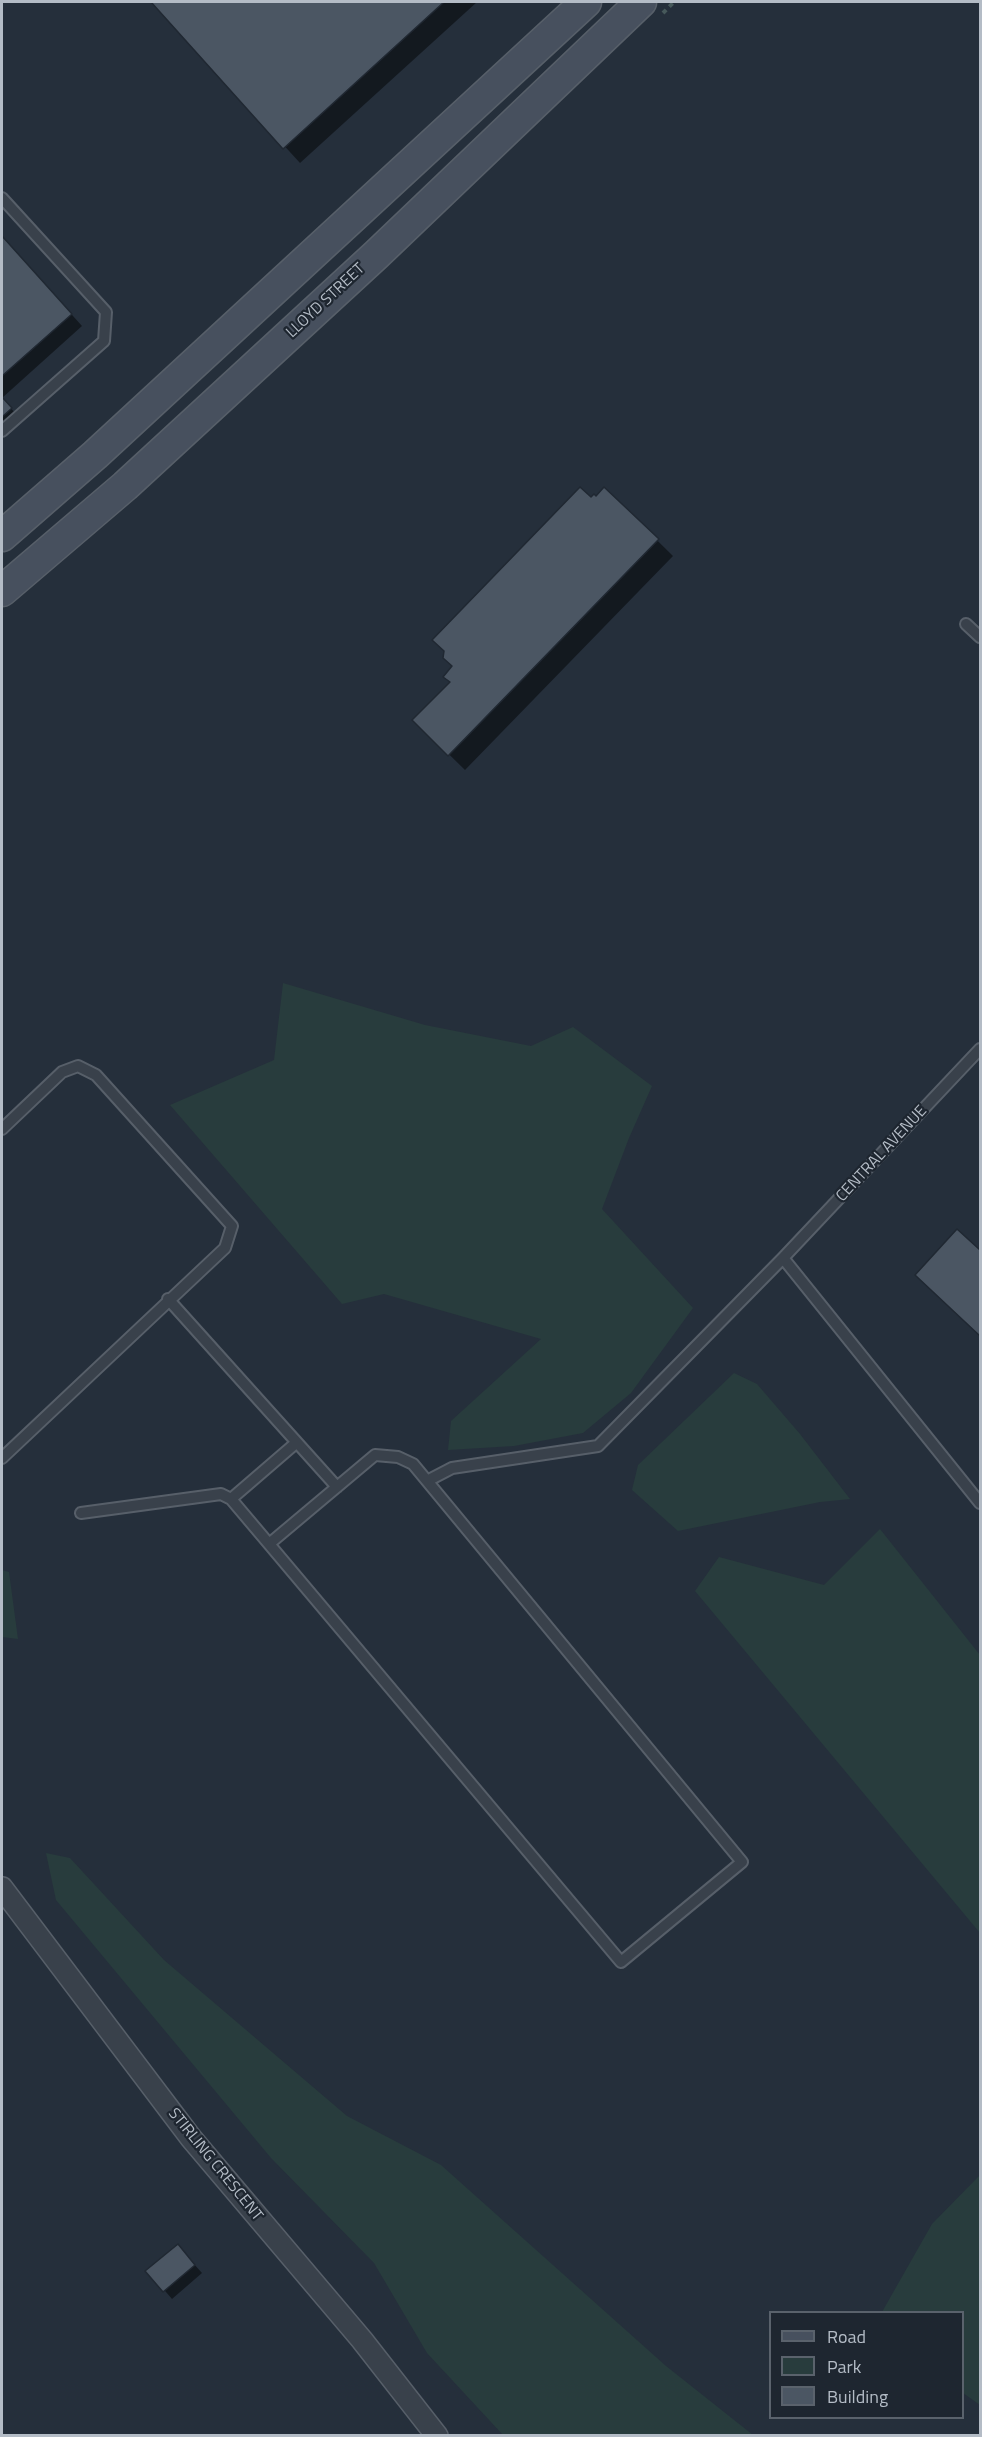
<!DOCTYPE html>
<style>
body{margin:0}
#map{position:relative;width:982px;height:2437px;overflow:hidden;background:#252f3b;font-family:"Titillium Web",sans-serif}
canvas{display:block}
.frame{position:absolute;inset:0;border:3px solid #b4bcc6;pointer-events:none}
.legend{position:absolute;left:769px;top:2311px;width:195px;height:108px;box-sizing:border-box;background:#1e2630;border:2px solid #5a626c;margin:0;padding:8px 10px;list-style:none;font-size:18px;color:#b4bcc6}
.legend li{display:flex;align-items:center;gap:12px;height:30px}
.legend b{width:30px;border:2px solid #5a626c}
</style>
<div id="map">
<canvas width="982" height="2437"></canvas>
<div class="frame"></div>
<ul class="legend">
<li><b style="height:8px;background:#47505e"></b>Road</li>
<li><b style="height:16px;background:#283c3d"></b>Park</li>
<li><b style="height:16px;background:#4b5663"></b>Building</li>
</ul>
</div>
<script>
const g = document.querySelector('canvas').getContext('2d');
g.lineJoin = 'round';
function fillPath(path, color) { g.fillStyle = color; g.fill(path, 'evenodd'); }
const poly = rows => new Path2D(rows.map(r => 'M' + r).join(''));
function trace(path, color, width, dash) { g.strokeStyle = color; g.lineWidth = width; g.lineCap = dash ? 'butt' : 'round'; g.setLineDash(dash || []); g.stroke(path); }
function drawText(font, color, halo, rows, align = 'center') {
  g.font = font + ' "Titillium Web",sans-serif'; g.lineWidth = 4.5; g.setLineDash([]); g.textBaseline = 'middle'; g.strokeStyle = halo; g.fillStyle = color; for (const [text, x, y, turn = 0] of rows) {
    g.save(); g.translate(x, y); g.rotate((+turn || 0) * Math.PI / 180); g.textAlign = isNaN(turn) ? turn : align; if (halo) g.strokeText(text, 0, 0); g.fillText(text, 0, 0); g.restore();
  }
}
fillPath(poly([
 [283,983,425,1025,531,1046,573,1027,652,1086,629,1138,602,1209,693,1308,631,1393,583,1433,514,1446,448,1450,451,1421,541,1339,384,1294,342,1304,170,1105,274,1060],
 [734,1373,757,1384,800,1434,850,1499,820,1502,678,1531,632,1490,638,1465],
 [880,1529,980,1655,980,1933,695,1591,719,1557,824,1585],
 [2,1570,9,1572,18,1639,2,1637],
 [46,1853,70,1858,164,1960,347,2116,441,2165,666,2366,753,2435,503,2435,427,2353,374,2263,271,2158,56,1900],
 [980,2175,980,2405,963,2393,962,2312,882,2312,932,2224]
]), '#283c3d');
fillPath(poly([
 [153,2,477,2,300,163],
 [2,237,82,326,2,398,22,421,2,439],
 [605,489,673,556,465,770,414,720,451,683,591,499,597,498],
 [957,1231,980,1253,980,1335,933,1291],
 [185,2254,202,2273,172,2299,148,2271]
]), '#0007');
const building = poly([
 [151,2,444,2,283,149,151,2],
 [2,236,72,314,2,376,2,236],
 [2,397,12,408,2,417,2,397],
 [580,487,591,497,594,494,596,496,604,487,659,539,448,756,412,720,450,682,443,677,452,666,443,658,444,651,432,640,580,487],
 [957,1229,980,1250,980,1336,915,1275,957,1229],
 [178,2244,195,2265,163,2292,145,2271,178,2244]
]);
fillPath(building, '#4b5663');
trace(building, '#202832', 1.5);
const lane = poly([
 [2,198,106,312,104,341,2,431],
 [966,624,980,637],
 [2,1129,62,1072,78,1066,96,1075,232,1226,225,1248,2,1458],
 [783,1258,980,1503],
 [168,1299,337,1487],
 [427,1481,452,1468,598,1446,783,1258,980,1049],
 [231,1499,296,1443],
 [81,1513,221,1494,231,1499,269,1544,621,1962,742,1862,413,1464,398,1457,375,1455,269,1544]
]);
const street = poly([
 [2,1888,191,2138,362,2340,437,2436]
]);
const secondary = poly([
 [2,536,95,455,586,2],
 [2,591,125,486,376,255,641,2]
]);
trace(lane, '#575f69', 14);
trace(street, '#575f69', 24);
trace(secondary, '#575f69', 33);
trace(poly([
 [663,13,674,2]
]), '#47595b', 4, [4.5, 4.5]);
trace(lane, '#39414b', 10);
trace(street, '#39414b', 21);
trace(secondary, '#47505e', 30);
drawText('16px', '#b4bcc6', '#1e2630', [
 ["LLOYD STREET",326,301,-43],
 ["CENTRAL AVENUE",882,1154,-47],
 ["STIRLING CRESCENT",215,2165,51]
]);
</script>
